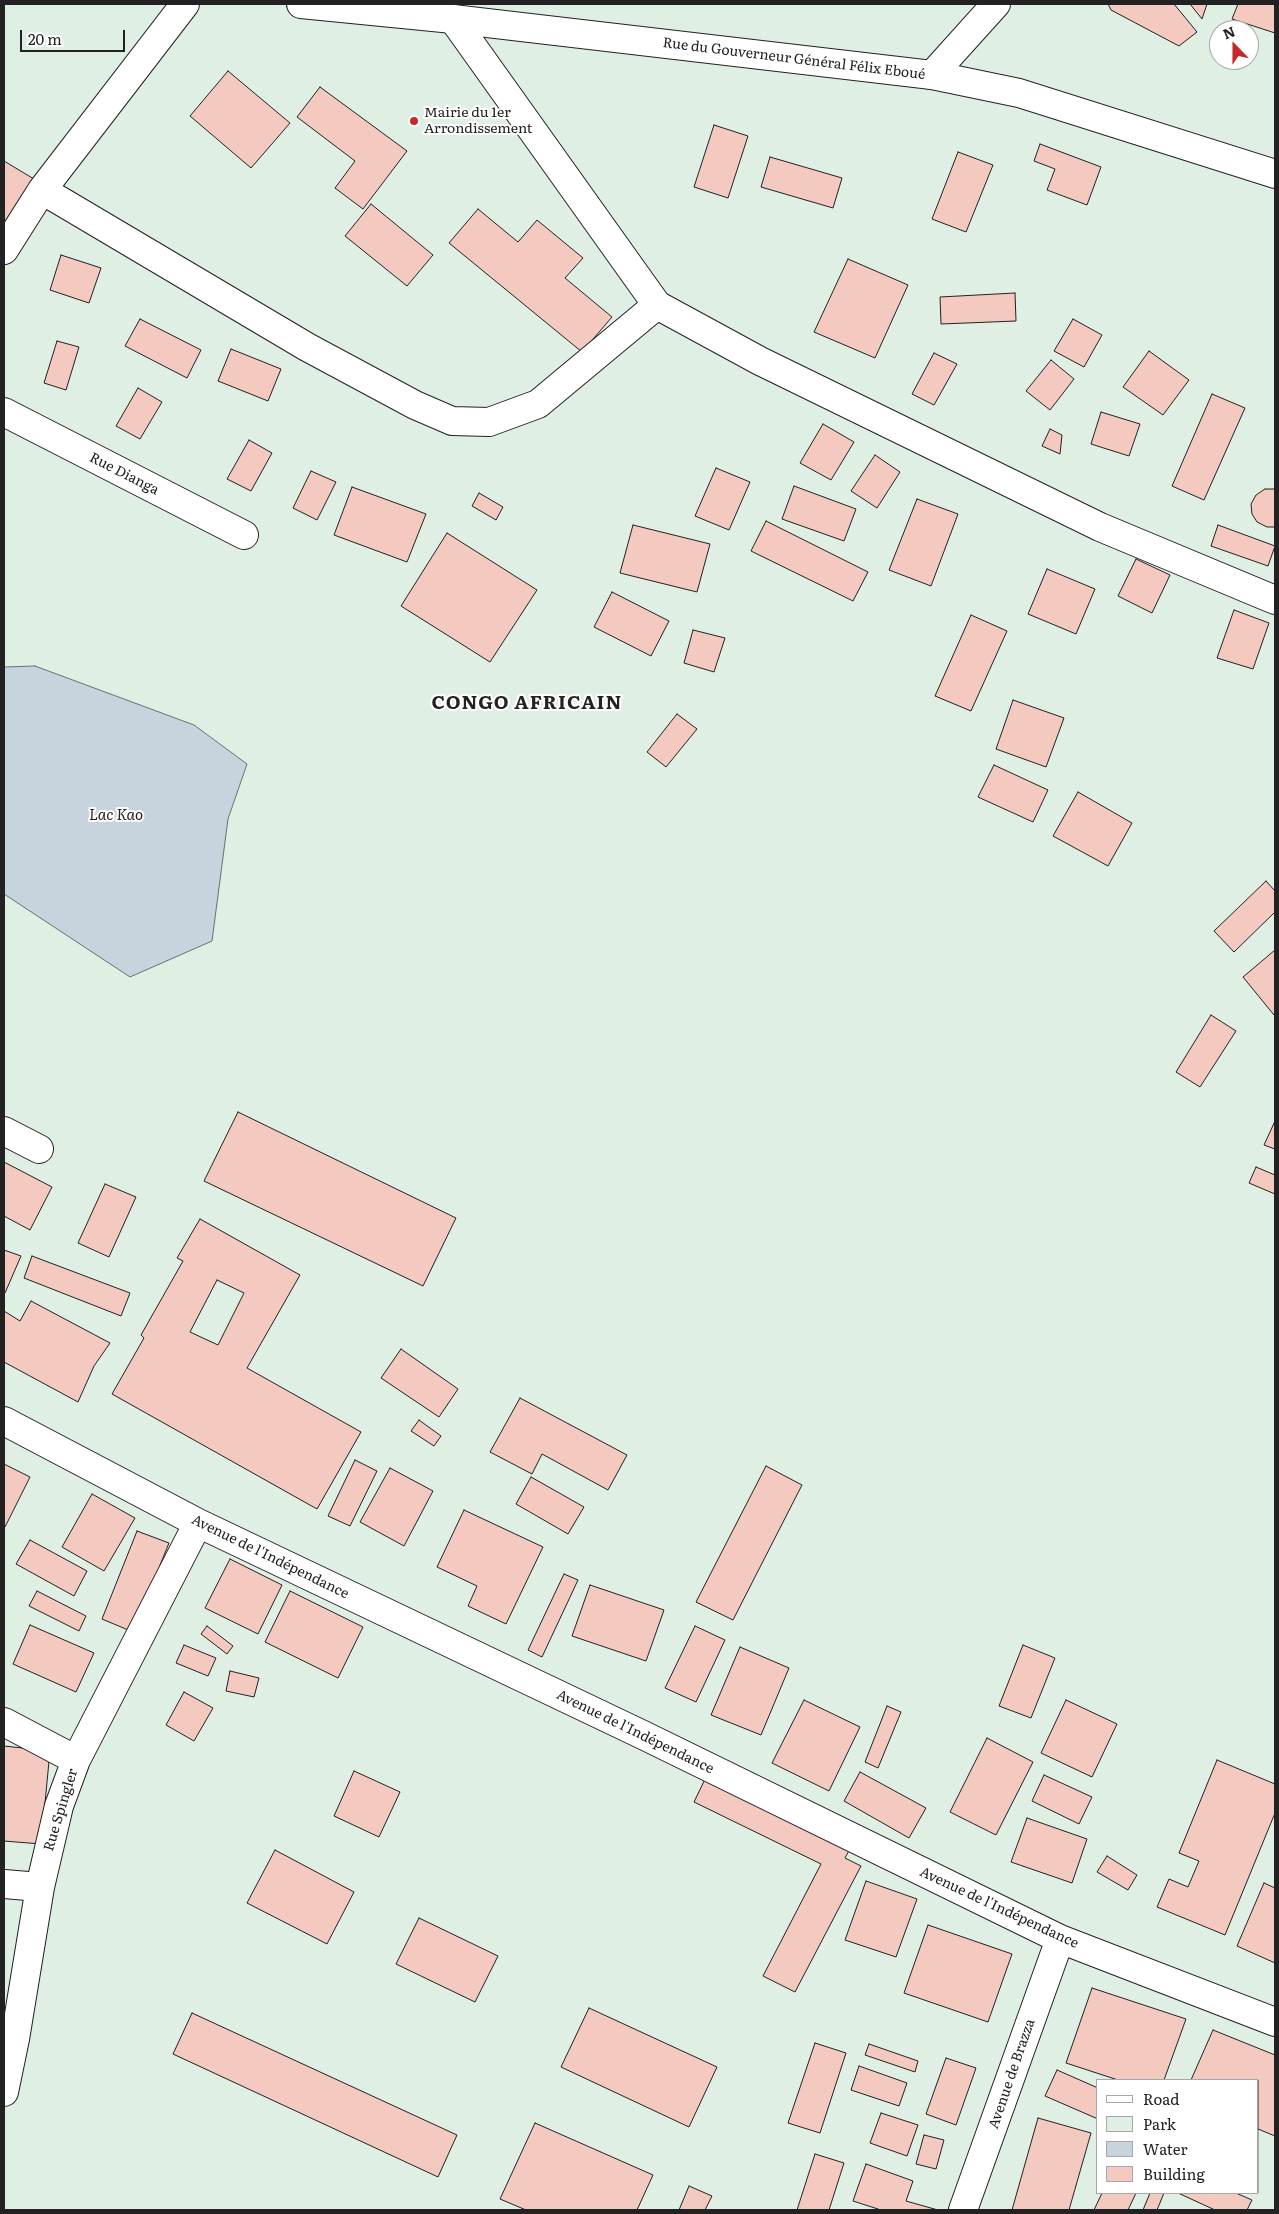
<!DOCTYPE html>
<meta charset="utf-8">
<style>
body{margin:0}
#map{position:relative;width:1279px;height:2214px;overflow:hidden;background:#fff;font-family:Literata,serif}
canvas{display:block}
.frame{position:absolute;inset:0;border:5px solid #222;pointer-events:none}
.legend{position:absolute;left:1096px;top:2079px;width:162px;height:115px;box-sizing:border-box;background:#fff;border:1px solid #a7a7a7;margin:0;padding:6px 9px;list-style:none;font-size:15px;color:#222}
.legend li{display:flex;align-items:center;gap:10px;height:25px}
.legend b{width:25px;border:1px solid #a7a7a7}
.north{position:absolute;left:1209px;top:20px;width:50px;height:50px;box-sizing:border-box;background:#fff;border:1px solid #a7a7a7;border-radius:50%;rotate:338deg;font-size:14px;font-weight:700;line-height:20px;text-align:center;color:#222}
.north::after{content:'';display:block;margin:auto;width:18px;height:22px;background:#c62828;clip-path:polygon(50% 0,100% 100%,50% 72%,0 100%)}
.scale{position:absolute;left:20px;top:30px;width:105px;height:22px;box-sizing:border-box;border:2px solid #222;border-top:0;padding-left:6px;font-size:15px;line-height:18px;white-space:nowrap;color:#222;-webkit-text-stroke:4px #fff;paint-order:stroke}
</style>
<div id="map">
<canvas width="1279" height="2214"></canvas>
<div class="frame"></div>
<ul class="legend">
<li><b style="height:6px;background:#fff"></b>Road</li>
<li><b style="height:14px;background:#e0efe3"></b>Park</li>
<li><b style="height:14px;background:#c7d3dd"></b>Water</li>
<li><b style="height:14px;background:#f3c9c0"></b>Building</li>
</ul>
<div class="north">N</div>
<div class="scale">20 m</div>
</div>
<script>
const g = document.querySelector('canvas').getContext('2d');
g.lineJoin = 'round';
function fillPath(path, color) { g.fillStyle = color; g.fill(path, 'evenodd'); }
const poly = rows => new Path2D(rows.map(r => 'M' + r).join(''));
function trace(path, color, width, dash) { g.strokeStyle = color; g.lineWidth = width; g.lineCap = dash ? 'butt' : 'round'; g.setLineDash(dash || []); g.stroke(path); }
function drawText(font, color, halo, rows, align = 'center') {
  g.font = font + ' Literata,serif'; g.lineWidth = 4; g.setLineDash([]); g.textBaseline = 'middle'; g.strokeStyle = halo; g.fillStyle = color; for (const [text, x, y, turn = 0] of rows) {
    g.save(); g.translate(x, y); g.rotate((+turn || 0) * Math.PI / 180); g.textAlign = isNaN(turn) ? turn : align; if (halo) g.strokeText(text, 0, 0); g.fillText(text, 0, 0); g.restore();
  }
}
const green = poly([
 [4,4,1275,4,1275,2210,4,2210,4,4],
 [1219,30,1249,30,1249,60,1219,60,1219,30],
 [1098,2080,1258,2080,1258,2193,1098,2193,1098,2080]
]);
fillPath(green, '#e0efe3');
trace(green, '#6f6f6f', 1);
const water = poly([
 [35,666,194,725,247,764,228,819,212,941,130,977,4,894,4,667,35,666]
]);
fillPath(water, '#c7d3dd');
trace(water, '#6f6f6f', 1);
const building = poly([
 [1108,4,1174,4,1197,32,1179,46,1111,10,1108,4],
 [1190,4,1207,4,1202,19,1190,4],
 [1238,4,1275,4,1275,33,1232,19,1238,4],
 [228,71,290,123,251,168,190,116,228,71],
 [320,87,407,151,363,209,335,188,355,161,297,117,320,87],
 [714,125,748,136,728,198,694,187,714,125],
 [1040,144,1101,167,1087,205,1047,190,1055,169,1034,161,1040,144],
 [958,152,993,165,966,232,932,219,958,152],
 [770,157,842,178,833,208,761,187,770,157],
 [4,161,34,179,4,229,4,161],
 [371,204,433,255,407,286,345,236,371,204],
 [478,209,518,242,537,220,583,258,565,278,612,317,582,352,449,243,478,209],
 [61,255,101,268,89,303,50,290,61,255],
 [848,259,908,285,875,358,814,332,848,259],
 [1015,293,1016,321,941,324,940,297,1015,293],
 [140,319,201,350,187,378,125,346,140,319],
 [1073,319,1102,335,1084,367,1054,351,1073,319],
 [57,341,79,347,66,390,44,383,57,341],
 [231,349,281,369,268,401,218,381,231,349],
 [1149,351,1189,380,1163,415,1123,387,1149,351],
 [934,353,957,364,934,405,912,394,934,353],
 [1051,360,1074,379,1050,410,1026,391,1051,360],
 [138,388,162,402,140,439,116,426,138,388],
 [1212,394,1245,408,1204,500,1172,486,1212,394],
 [1101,412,1140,424,1129,456,1091,444,1101,412],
 [823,424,854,442,831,480,800,463,823,424],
 [1050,429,1062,435,1060,454,1042,446,1050,429],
 [249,440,272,453,251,491,227,479,249,440],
 [875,455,900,472,877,508,851,491,875,455],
 [716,468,750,482,729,530,695,516,716,468],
 [311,471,336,482,317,520,293,508,311,471],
 [794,486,856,509,844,541,782,519,794,486],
 [352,487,426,514,407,562,334,535,352,487],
 [1265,489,1275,489,1275,527,1267,527,1257,522,1252,514,1251,504,1256,495,1265,489],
 [479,493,503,507,496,520,472,506,479,493],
 [917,499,958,514,931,586,889,570,917,499],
 [766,521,868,572,853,601,751,551,766,521],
 [633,525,710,544,697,592,620,573,633,525],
 [1218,525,1275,546,1268,566,1211,546,1218,525],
 [447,533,537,590,490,662,401,606,447,533],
 [1136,559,1170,575,1152,613,1118,596,1136,559],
 [1047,569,1095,589,1076,634,1028,614,1047,569],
 [612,592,669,621,651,656,594,627,612,592],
 [1234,610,1269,623,1253,669,1217,658,1234,610],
 [971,615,1007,631,971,711,935,696,971,615],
 [693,630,725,638,714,672,684,663,693,630],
 [1013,700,1064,718,1046,767,996,749,1013,700],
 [677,714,697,729,666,767,647,752,677,714],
 [994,765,1048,790,1033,822,978,797,994,765],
 [1078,792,1132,823,1108,866,1053,836,1078,792],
 [1266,881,1275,891,1275,912,1234,952,1214,931,1266,881],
 [1275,950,1275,1013,1274,1015,1243,977,1275,950],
 [1211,1015,1236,1031,1200,1087,1176,1072,1211,1015],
 [238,1112,456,1218,423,1286,204,1181,238,1112],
 [1275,1121,1275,1149,1264,1145,1275,1121],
 [4,1162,52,1187,30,1230,4,1216,4,1162],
 [1256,1167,1275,1175,1275,1194,1249,1183,1256,1167],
 [105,1184,136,1197,109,1257,78,1243,105,1184],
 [200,1219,300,1275,247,1368,361,1432,317,1509,112,1394,144,1338,141,1335,183,1261,177,1258,200,1219],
 [217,1280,244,1293,218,1345,190,1332,217,1280],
 [4,1250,21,1256,5,1293,4,1293,4,1250],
 [32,1256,130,1293,121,1316,24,1278,32,1256],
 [31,1301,110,1343,94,1366,78,1402,4,1362,4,1311,20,1321,31,1301],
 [401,1349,458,1389,439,1417,381,1378,401,1349],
 [520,1398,627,1455,608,1490,542,1454,532,1474,490,1452,520,1398],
 [419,1420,441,1436,434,1446,411,1431,419,1420],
 [355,1460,377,1471,350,1526,328,1516,355,1460],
 [4,1464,30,1477,5,1527,4,1527,4,1464],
 [766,1466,802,1485,733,1620,696,1602,766,1466],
 [390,1468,433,1491,404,1546,360,1522,390,1468],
 [531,1477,584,1507,568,1534,516,1504,531,1477],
 [92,1494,135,1518,104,1571,62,1547,92,1494],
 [464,1510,543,1547,506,1624,468,1606,477,1586,437,1567,464,1510],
 [137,1531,169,1543,133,1632,102,1619,137,1531],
 [30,1540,87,1571,74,1596,16,1564,30,1540],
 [230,1559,282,1585,258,1634,205,1608,230,1559],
 [564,1574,578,1580,542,1657,528,1650,564,1574],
 [590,1585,664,1610,646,1661,572,1636,590,1585],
 [37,1591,86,1616,79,1631,29,1606,37,1591],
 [290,1591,363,1627,338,1678,265,1642,290,1591],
 [30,1625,94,1653,76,1692,13,1664,30,1625],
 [207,1626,233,1646,227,1654,201,1634,207,1626],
 [695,1626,725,1640,696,1702,665,1688,695,1626],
 [184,1645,216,1658,208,1676,176,1663,184,1645],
 [1023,1645,1055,1658,1031,1718,999,1706,1023,1645],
 [740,1647,789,1668,761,1735,711,1715,740,1647],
 [230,1671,259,1678,254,1697,226,1691,230,1671],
 [184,1692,213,1708,194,1741,166,1725,184,1692],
 [804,1700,860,1727,829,1791,772,1763,804,1700],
 [1066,1700,1117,1724,1092,1777,1041,1753,1066,1700],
 [887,1706,901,1712,878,1768,865,1762,887,1706],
 [987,1738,1033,1762,996,1835,950,1812,987,1738],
 [4,1746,50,1751,41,1844,4,1841,4,1746],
 [1217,1760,1275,1784,1275,1813,1225,1935,1157,1907,1169,1879,1188,1887,1199,1861,1179,1853,1217,1760],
 [354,1771,400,1792,379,1837,334,1816,354,1771],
 [860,1772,926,1808,909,1838,844,1801,860,1772],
 [707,1775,852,1845,845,1858,861,1866,795,1992,763,1976,821,1864,694,1802,707,1775],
 [1044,1775,1092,1797,1079,1824,1032,1801,1044,1775],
 [1027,1818,1087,1839,1072,1883,1011,1862,1027,1818],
 [275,1850,354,1892,327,1944,247,1903,275,1850],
 [1107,1856,1137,1875,1128,1890,1097,1872,1107,1856],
 [866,1881,917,1899,896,1957,845,1940,866,1881],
 [1264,1883,1275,1888,1275,1963,1237,1946,1264,1883],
 [419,1918,498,1956,475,2002,396,1964,419,1918],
 [928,1925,1012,1954,988,2022,904,1993,928,1925],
 [1092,1988,1186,2019,1164,2080,1118,2080,1066,2063,1092,1988],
 [589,2008,717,2067,689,2127,561,2067,589,2008],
 [192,2013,457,2135,438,2177,173,2054,192,2013],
 [1213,2030,1275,2055,1275,2136,1258,2129,1258,2080,1191,2080,1213,2030],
 [815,2043,846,2053,820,2133,788,2123,815,2043],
 [869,2044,918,2061,915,2072,865,2055,869,2044],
 [946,2058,976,2068,956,2125,926,2114,946,2058],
 [859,2066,907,2083,899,2106,851,2090,859,2066],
 [1057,2070,1098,2088,1098,2119,1045,2096,1057,2070],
 [881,2113,918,2125,907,2156,870,2143,881,2113],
 [1038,2118,1091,2133,1069,2210,1012,2210,1038,2118],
 [535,2123,653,2175,637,2210,526,2210,500,2199,535,2123],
 [924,2135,944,2140,936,2169,916,2164,924,2135],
 [815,2154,844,2163,829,2210,797,2210,815,2154],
 [866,2164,913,2181,906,2201,938,2210,881,2210,853,2201,866,2164],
 [689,2186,712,2196,705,2210,679,2210,689,2186],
 [1102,2193,1136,2193,1128,2210,1094,2210,1102,2193],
 [1150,2193,1164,2193,1157,2210,1143,2210,1150,2193],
 [1178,2193,1236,2193,1252,2200,1247,2210,1215,2210,1178,2193]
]);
fillPath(building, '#f3c9c0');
trace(building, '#222', 1);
const minor = poly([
 [453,19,657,305,760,361,1100,527,1275,600],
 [932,75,996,4],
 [42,190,307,347,415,405,452,421,489,422,538,404,657,305],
 [4,250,42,190,185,4],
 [4,412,244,535],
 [4,1131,39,1149],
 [4,1421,198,1523,643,1735,1060,1939,1275,2022],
 [4,1722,76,1760],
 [4,1884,40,1887],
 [4,2092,15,2039,40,1887,59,1806,76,1760,198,1523],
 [963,2210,1060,1939]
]);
const major = poly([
 [301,4,453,19,932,75,1019,93,1275,174]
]);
trace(minor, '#222', 30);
trace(major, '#222', 30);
trace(minor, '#fff', 28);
trace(major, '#fff', 28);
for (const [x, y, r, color] of [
 [414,121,5,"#c62828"]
]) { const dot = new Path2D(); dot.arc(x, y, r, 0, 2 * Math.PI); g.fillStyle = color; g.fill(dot); trace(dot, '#fff', 2); }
drawText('14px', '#222', '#fff', [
 ["Rue du Gouverneur Général Félix Eboué",794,59,7],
 ["Rue Dianga",124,474,27],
 ["Avenue de l'Indépendance",270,1557,26],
 ["Avenue de l'Indépendance",635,1732,26],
 ["Rue Spingler",61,1810,-73],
 ["Avenue de l'Indépendance",999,1908,25],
 ["Avenue de Brazza",1012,2074,-71]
]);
drawText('14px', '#222', '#fff', [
 ["Mairie du 1er",424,113],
 ["Arrondissement",424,129]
], 'left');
drawText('italic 15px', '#222', '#fff', [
 ["Lac Kao",116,816]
]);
g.letterSpacing = '1px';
drawText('bold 19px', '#222', '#fff', [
 ["CONGO AFRICAIN",527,703]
]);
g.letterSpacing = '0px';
</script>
